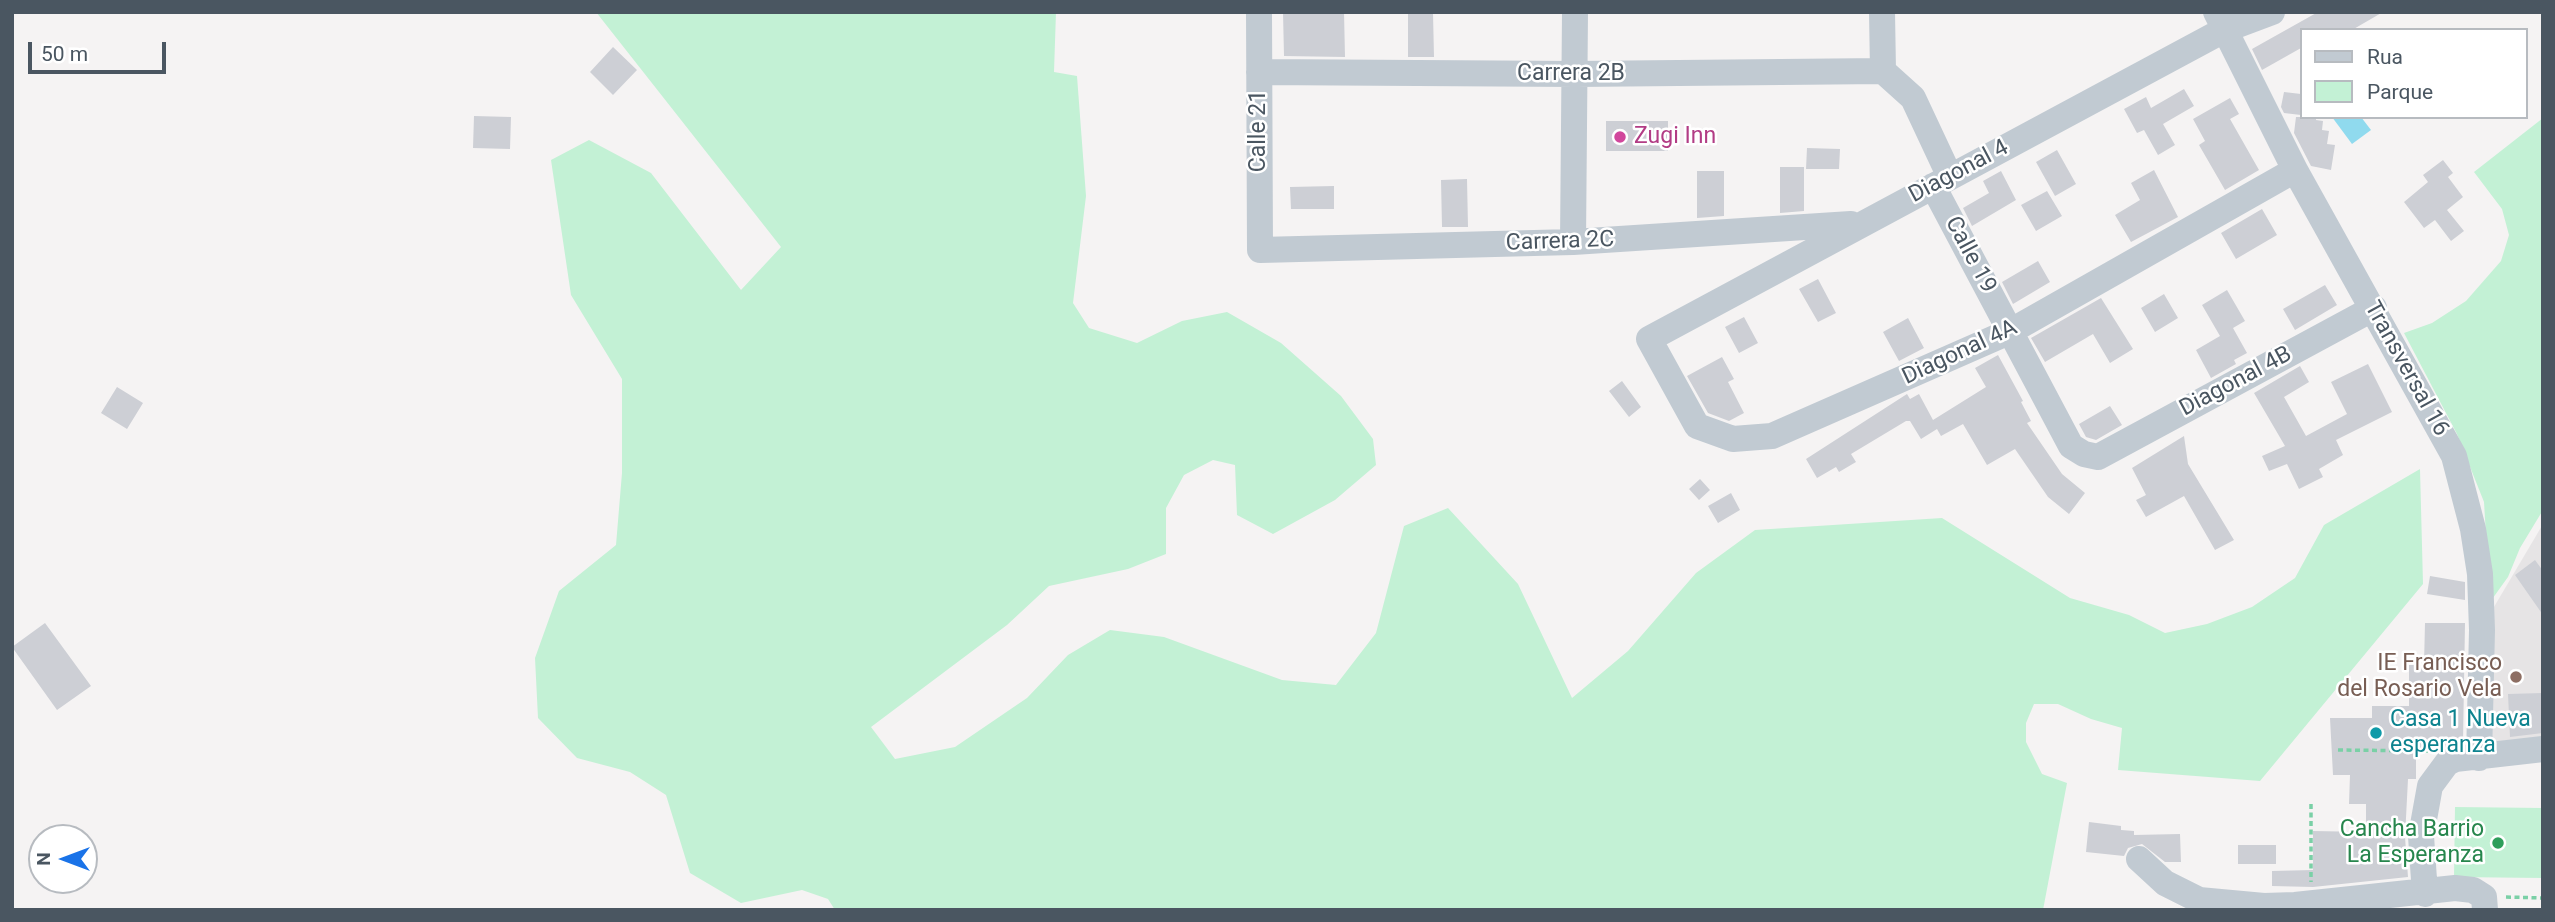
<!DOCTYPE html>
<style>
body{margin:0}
#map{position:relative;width:2555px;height:922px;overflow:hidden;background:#f5f3f3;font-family:Roboto,sans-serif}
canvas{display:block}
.frame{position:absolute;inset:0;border:14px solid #4a5661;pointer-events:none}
.legend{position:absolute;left:2300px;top:28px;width:228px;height:91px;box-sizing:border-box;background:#fff;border:2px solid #b7bbc0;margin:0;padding:9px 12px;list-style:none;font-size:21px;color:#4a5661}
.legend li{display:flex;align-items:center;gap:14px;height:35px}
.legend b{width:35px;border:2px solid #b7bbc0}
.north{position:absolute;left:28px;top:824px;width:70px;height:70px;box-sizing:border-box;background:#fff;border:2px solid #b7bbc0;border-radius:50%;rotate:270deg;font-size:19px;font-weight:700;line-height:28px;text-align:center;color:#4a5661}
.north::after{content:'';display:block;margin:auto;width:24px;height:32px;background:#1a73e8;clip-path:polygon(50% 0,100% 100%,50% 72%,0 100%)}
.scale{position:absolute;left:28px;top:42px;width:138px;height:32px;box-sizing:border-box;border:4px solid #4a5661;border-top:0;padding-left:9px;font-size:21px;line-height:24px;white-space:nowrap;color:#4a5661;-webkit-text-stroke:5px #fff;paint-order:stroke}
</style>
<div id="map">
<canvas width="2555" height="922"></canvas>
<div class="frame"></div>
<ul class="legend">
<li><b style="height:9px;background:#c1cad2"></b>Rua</li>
<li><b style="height:19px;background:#c3f1d5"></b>Parque</li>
</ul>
<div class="north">N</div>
<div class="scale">50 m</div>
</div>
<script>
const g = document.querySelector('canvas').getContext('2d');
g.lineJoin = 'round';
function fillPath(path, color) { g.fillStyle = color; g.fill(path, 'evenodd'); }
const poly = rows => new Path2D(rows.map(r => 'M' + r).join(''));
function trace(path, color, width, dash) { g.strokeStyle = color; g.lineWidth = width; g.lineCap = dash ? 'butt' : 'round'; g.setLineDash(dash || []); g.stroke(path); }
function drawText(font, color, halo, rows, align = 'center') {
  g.font = font + ' Roboto,sans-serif'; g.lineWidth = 5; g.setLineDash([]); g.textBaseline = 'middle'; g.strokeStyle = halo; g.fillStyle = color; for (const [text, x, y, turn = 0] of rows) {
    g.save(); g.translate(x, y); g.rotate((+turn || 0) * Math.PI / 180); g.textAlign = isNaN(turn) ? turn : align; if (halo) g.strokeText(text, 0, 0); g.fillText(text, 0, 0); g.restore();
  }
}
fillPath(poly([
 [2543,524,2543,742,2487,748,2491,612]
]), '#e6e4e5');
fillPath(poly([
 [596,12,1056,12,1054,72,1077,76,1086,196,1073,303,1089,328,1137,343,1182,321,1227,312,1281,343,1341,396,1373,439,1376,465,1335,500,1273,534,1237,515,1235,465,1213,460,1184,475,1166,508,1166,554,1128,569,1049,586,1007,625,871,727,895,759,955,747,1027,698,1068,655,1110,630,1164,637,1282,680,1336,685,1376,633,1404,526,1448,508,1518,584,1572,698,1628,651,1696,573,1755,530,1942,518,2070,598,2129,615,2165,633,2207,624,2252,607,2295,578,2324,525,2420,469,2423,584,2260,781,2118,770,2122,728,2091,719,2058,704,2034,704,2026,723,2026,742,2042,774,2067,783,2043,910,835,910,828,899,802,890,741,903,690,873,666,795,630,772,577,758,538,718,535,658,559,591,616,545,622,473,622,379,571,295,551,160,589,140,651,173,741,290,781,247],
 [2543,118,2543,510,2520,548,2508,577,2490,602,2484,502,2457,434,2404,333,2432,323,2466,301,2501,261,2509,235,2502,209,2474,172],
 [2455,807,2543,808,2543,878,2454,877]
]), '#c3f1d5');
fillPath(poly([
 [2332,117,2361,117,2371,130,2352,144]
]), '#90daee');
fillPath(poly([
 [1283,12,1344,12,1345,57,1284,56],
 [2318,12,2383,12,2352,30,2301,30,2301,48,2262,70,2252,49],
 [1408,13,1433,13,1434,57,1408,57],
 [613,47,637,70,613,95,590,72],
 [2184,89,2194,106,2163,124,2175,145,2158,155,2144,130,2137,133,2124,109,2146,97,2151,108],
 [2284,92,2301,94,2301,115,2284,113,2281,107],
 [2230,98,2239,114,2230,119,2259,170,2225,190,2199,145,2205,141,2193,119],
 [474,116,511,117,510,149,473,148],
 [2296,117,2316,117,2316,120,2323,121,2322,130,2329,131,2327,144,2335,145,2331,170,2311,166,2294,133],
 [1606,121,1668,121,1668,151,1606,151],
 [1807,148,1840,149,1839,169,1806,169],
 [2057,150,2076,184,2055,196,2036,162],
 [2443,160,2453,173,2448,177,2463,197,2447,210,2464,231,2451,241,2435,220,2424,228,2404,202,2428,182,2423,175],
 [1780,167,1804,167,1804,211,1780,213],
 [2154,170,2178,217,2131,242,2115,215,2140,200,2131,183],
 [1697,171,1724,171,1724,216,1697,218],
 [2001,171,2016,200,1972,226,1963,208,1989,193,1983,181],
 [1467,179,1468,227,1442,227,1441,180],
 [1334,186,1334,209,1291,209,1290,187],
 [2047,191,2062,216,2036,231,2021,205],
 [2262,209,2277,235,2236,259,2221,233],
 [2038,261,2050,282,2013,304,2002,282],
 [1818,279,1836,313,1818,322,1799,289],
 [2325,285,2337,305,2295,330,2283,309],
 [2227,290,2245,321,2233,328,2247,353,2234,360,2236,364,2211,378,2196,350,2220,336,2202,305],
 [2164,294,2178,318,2155,332,2141,308],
 [2101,298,2133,349,2110,363,2093,334,2045,362,2031,338],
 [1744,317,1758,343,1739,353,1725,327],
 [1908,318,1924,348,1899,361,1883,332],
 [1998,355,2023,401,2021,402,2031,421,2027,423,2062,474,2085,493,2069,514,2048,497,2015,449,1987,465,1963,424,1941,436,1937,429,1921,439,1910,421,1906,421,1851,454,1856,462,1839,472,1836,467,1817,478,1806,459,1907,394,1910,399,1919,394,1933,420,1986,387,1975,368],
 [1722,357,1734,379,1728,382,1744,413,1729,421,1708,413,1687,376],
 [2368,364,2392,412,2336,440,2343,455,2319,469,2323,477,2299,489,2287,464,2269,471,2262,456,2285,446,2254,393,2300,366,2309,382,2284,397,2306,436,2347,414,2331,382],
 [1622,381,1641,407,1629,417,1609,391],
 [117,387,143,403,127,429,101,413],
 [2110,406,2122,425,2096,440,2086,437,2079,424],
 [2184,436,2188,464,2234,540,2215,550,2184,496,2146,517,2136,500,2146,495,2132,468],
 [1700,479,1710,490,1699,500,1689,489],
 [1731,493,1740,510,1718,523,1708,506],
 [2535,560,2543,571,2543,615,2515,575],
 [2430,576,2465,582,2465,600,2427,594],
 [45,623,91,686,57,710,12,647],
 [2425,623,2465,623,2463,742,2440,749,2416,749,2416,779,2408,779,2405,837,2408,877,2313,887,2272,886,2272,871,2313,870,2313,831,2366,832,2366,804,2349,804,2350,775,2333,775,2330,718,2372,718,2372,706,2409,706,2409,665,2424,665],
 [2543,693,2543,733,2510,737,2508,694],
 [2089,822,2121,826,2121,830,2134,831,2134,835,2180,834,2181,862,2165,862,2142,844,2128,848,2124,856,2086,852],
 [2238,845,2276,845,2276,864,2238,864]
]), '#cdcfd5');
trace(poly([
 [2338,750,2430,751],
 [2311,804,2311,882],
 [2506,897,2543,898]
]), '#7ad0a6', 3.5, [5, 3.5]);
trace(poly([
 [1259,12,1260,250,1573,242,1851,224],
 [1882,12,1883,71,1913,98,1950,177],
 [2216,12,2295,170,2454,456,2473,529,2480,574,2482,630,2479,758],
 [2272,12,2224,30,1649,339,1697,426,1733,439,1772,436,2011,331,2295,170],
 [1259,72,1576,74,1883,71],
 [1933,186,2071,446,2084,454,2098,457,2374,308],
 [1573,242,1575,12],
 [2139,859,2165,883,2199,900,2264,906,2295,905,2455,888,2473,890,2484,897,2485,910],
 [2425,894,2421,836,2430,786,2447,763,2455,759,2543,749]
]), '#c1cad2', 26);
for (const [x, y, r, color] of [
 [1620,137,7,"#d1479c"],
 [2516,677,7,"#8d6e63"],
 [2376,733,7,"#0f9aa8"],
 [2498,843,7,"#2e9e5b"]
]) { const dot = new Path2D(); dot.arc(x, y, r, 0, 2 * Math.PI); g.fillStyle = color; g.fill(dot); trace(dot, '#fff', 2.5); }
drawText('23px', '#4a5661', '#fff', [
 ["Carrera 2B",1571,74],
 ["Calle 21",1259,131,-90],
 ["Diagonal 4",1959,172,-28],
 ["Carrera 2C",1560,242,-2],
 ["Calle 19",1970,255,62],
 ["Diagonal 4A",1960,353,-25],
 ["Transversal 16",2406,369,61],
 ["Diagonal 4B",2236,382,-28]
]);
drawText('23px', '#b23c85', '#fff', [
 ["Zugi Inn",1634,137]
], 'left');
drawText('23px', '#785e54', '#fff', [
 ["IE Francisco",2502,664],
 ["del Rosario Vela",2502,690]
], 'right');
drawText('23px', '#0d838f', '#fff', [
 ["Casa 1 Nueva",2390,720],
 ["esperanza",2390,746]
], 'left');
drawText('23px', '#27864d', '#fff', [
 ["Cancha Barrio",2484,830],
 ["La Esperanza",2484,856]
], 'right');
</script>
